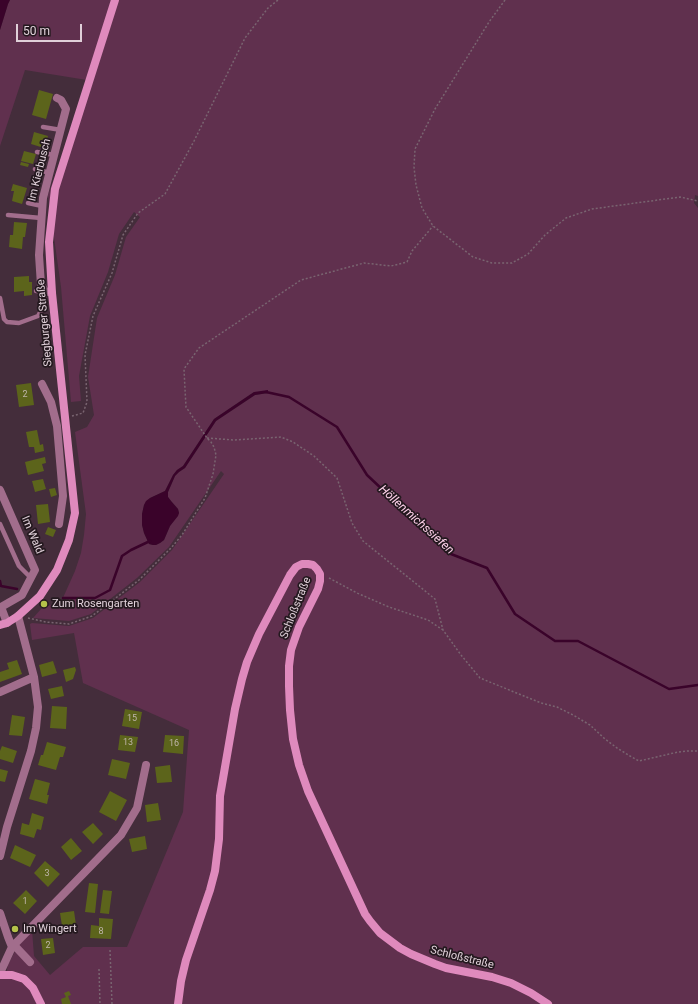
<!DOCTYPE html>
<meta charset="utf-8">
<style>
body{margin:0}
#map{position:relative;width:698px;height:1004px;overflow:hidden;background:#442d3b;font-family:Roboto,sans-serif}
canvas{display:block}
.scale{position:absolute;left:16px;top:24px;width:66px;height:18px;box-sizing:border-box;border:2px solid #e0d0d9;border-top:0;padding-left:5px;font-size:12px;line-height:14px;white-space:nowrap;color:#e0d0d9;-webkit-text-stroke:3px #24191f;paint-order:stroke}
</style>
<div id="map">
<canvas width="698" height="1004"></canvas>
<div class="scale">50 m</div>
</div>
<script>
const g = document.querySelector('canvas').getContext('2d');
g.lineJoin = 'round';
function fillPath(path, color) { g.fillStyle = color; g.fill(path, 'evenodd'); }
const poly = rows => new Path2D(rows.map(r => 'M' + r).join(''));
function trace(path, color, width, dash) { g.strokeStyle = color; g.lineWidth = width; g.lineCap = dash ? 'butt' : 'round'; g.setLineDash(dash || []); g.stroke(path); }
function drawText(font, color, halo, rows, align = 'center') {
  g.font = font + ' Roboto,sans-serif'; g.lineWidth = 3.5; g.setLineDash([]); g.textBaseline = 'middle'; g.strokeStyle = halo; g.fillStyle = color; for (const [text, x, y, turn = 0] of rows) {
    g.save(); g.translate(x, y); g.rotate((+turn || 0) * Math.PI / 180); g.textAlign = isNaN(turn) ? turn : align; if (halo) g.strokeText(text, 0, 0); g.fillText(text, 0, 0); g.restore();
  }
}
fillPath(poly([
 [10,0,117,0,87,80,25,70,0,146,0,30,8,4],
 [118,0,698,0,698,196,695,195,694,203,698,208,698,1004,0,1004,0,979,6,974,8,965,17,947,32,930,34,956,50,975,83,947,127,947,183,812,189,730,83,683,74,633,32,640,30,624,32,623,69,626,93,618,140,582,172,550,224,474,221,471,169,547,137,578,91,614,69,621,33,618,41,609,62,600,75,571,81,553,84,535,86,514,75,432,87,427,94,415,88,377,97,318,115,275,126,237,140,217,134,212,119,234,108,272,90,316,79,376,81,401,71,402,61,287,48,195],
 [254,392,268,393,255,395,216,421,185,468,179,472,175,476,168,492,168,497,171,501,178,509,179,513,170,526,164,540,160,543,156,545,153,545,149,544,144,533,142,524,142,514,144,505,150,498,165,491,173,475,177,470,183,466,214,419]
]), '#60304e');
fillPath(poly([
 [0,0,10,0,8,4,0,30],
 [268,390,268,393,255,395,216,421,185,468,179,472,175,476,168,492,168,497,171,501,178,509,179,513,178,516,170,526,164,540,160,543,156,545,153,545,149,544,144,533,142,525,142,514,144,505,146,501,150,498,165,491,173,475,177,470,183,466,214,419,254,392]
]), '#3a032a');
trace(poly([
 [266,392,289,397,337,427,367,475,451,554,487,568,515,614,555,641,578,641,669,689,698,685],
 [0,581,1,586,17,589],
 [63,598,95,598,110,590,122,556,131,550,150,541]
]), '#3a032a', 2.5);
fillPath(poly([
 [39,90,53,94,46,119,32,115],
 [34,132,48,136,44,148,31,144],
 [24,151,36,154,33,164,21,161],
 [21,162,29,164,28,167,20,165],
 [13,184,27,188,22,204,12,201,14,191,11,191],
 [14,222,27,223,25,237,23,237,22,249,9,247,10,235,13,235],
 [29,276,29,282,32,282,32,295,24,296,24,291,14,292,14,277],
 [31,383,34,405,19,407,16,385],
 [37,430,40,445,43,444,44,451,35,453,34,447,29,447,26,432],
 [45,457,46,463,42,464,44,471,28,475,25,462],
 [43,479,46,489,35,492,32,481],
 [55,488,57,495,51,497,49,489],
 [48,504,50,522,38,524,36,505],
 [48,527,56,530,53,537,45,534],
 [17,660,22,674,0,682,0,672,9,669,7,663],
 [53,661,57,673,42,677,39,665],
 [75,667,76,670,73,679,66,682,63,670],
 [62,686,64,696,51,699,48,689],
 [52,706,67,707,66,729,50,728],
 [125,709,142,712,139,729,122,726],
 [12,715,25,717,22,736,9,735],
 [120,735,138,737,135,752,118,750],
 [165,735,184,736,183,754,163,752],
 [47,742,66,747,63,757,60,757,56,770,38,765,41,755,43,755],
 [2,746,17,751,13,763,0,759,0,751],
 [112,759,130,763,126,779,108,775],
 [170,765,172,782,157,783,155,767],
 [0,769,8,771,5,782,0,781],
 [35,779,50,783,47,795,49,795,47,804,29,799],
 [110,791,127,800,116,821,99,812],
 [158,803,161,820,147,822,145,805],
 [32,813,44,817,41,830,37,829,34,838,20,834,22,823,29,825],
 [93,823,103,834,93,844,82,832],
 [145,836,147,849,132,852,129,839],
 [71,838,82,851,71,860,61,847],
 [15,845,36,855,30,867,10,858],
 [45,861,60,874,48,887,34,873],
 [89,883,98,884,95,913,85,912],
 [26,890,37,901,25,914,13,903],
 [103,890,112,891,109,914,100,913],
 [74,911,76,925,62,926,60,913],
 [99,918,113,919,111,939,90,938,91,925,99,926],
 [53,938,55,953,43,955,41,939],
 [69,991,71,995,68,996,71,1004,62,1004,61,999,66,997,64,993]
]), '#5c641b');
trace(poly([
 [505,0,489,22,435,109,415,149,414,167,416,185,422,208,433,226,473,257,492,263,512,263,528,254,545,235,566,218,592,209,680,197,698,201],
 [72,416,83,413,87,402,85,355,93,316,112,273,123,235,138,213,165,194,194,141,245,38,268,8,278,0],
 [207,438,234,440,281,437,293,442,314,456,337,478,352,523,363,541,435,599,443,630,461,655,480,678,541,703,557,707,573,715,590,725,605,739,617,748,630,756,639,761,678,752,687,751,698,751],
 [329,578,357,593,389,607,428,620,443,630],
 [28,618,46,622,69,624,92,616,117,597,139,580,171,548,182,535,205,498,213,474,216,455,214,447,211,442,207,438,186,407,185,389,184,369,199,348,301,280,364,263,391,266,407,262,412,251,433,226],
 [110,950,112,1004],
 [99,969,100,1004]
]), '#796470', 1.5, [2, 2]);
trace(poly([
 [43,127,61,130],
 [37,152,54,155],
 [35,169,50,173],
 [28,203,42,206],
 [8,215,41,218],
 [0,298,4,319,7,322,19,323,38,316,43,307,45,291,36,291],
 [0,524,19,566,31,578]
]), '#a26d8c', 4.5);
trace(poly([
 [52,293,45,291,41,285,39,255,43,198,66,109,61,100,57,98],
 [42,384,51,402,57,426,63,496,59,524],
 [0,490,35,570,22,595,1,607,7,623],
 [0,692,34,677],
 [0,856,7,827,31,751,36,728,38,707,34,677,18,616],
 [0,913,8,937,12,947,0,973],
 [14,945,30,962],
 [12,947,121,835,137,808,146,765]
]), '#a26d8c', 8);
trace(poly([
 [0,625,7,623,18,616,40,596,57,570,69,540,75,513,52,293,49,242,55,189,115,0],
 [0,975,12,975,24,979,33,988,41,1004],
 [178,1004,181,981,186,960,210,890,215,871,219,839,220,796,235,709,242,679,247,662,259,634,290,575,296,567,302,564,308,564,313,565,317,569,320,574,320,581,318,589,299,627,291,650,289,666,289,686,290,710,293,739,299,765,308,791,365,914,370,921,380,933,400,948,411,954,435,964,446,968,492,977,511,983,531,993,548,1004]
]), '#df8abd', 8);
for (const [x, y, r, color] of [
 [44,604,4,"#b4c24a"],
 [15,929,4,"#b4c24a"]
]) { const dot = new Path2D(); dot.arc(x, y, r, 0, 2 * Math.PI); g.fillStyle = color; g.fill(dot); trace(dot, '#24191f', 1.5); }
drawText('9px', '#bfb5aa', null, [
 ["2",25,395],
 ["15",132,719],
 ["13",128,743],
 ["16",174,744],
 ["3",47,874],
 ["1",25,902],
 ["8",101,932],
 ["2",48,946]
]);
drawText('11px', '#e0d0d9', '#24191f', [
 ["Im Kierbusch",40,170,-76],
 ["Siegburger Straße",45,323,-95],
 ["Im Wald",32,535,67],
 ["Schloßstraße",296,608,-68],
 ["Schloßstraße",462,958,14]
]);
drawText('11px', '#e0d0d9', '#24191f', [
 ["Zum Rosengarten",52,604],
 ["Im Wingert",23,929]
], 'left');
drawText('italic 12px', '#ffd2eb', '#24191f', [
 ["Höllenmichssiefen",416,520,42]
]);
</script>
